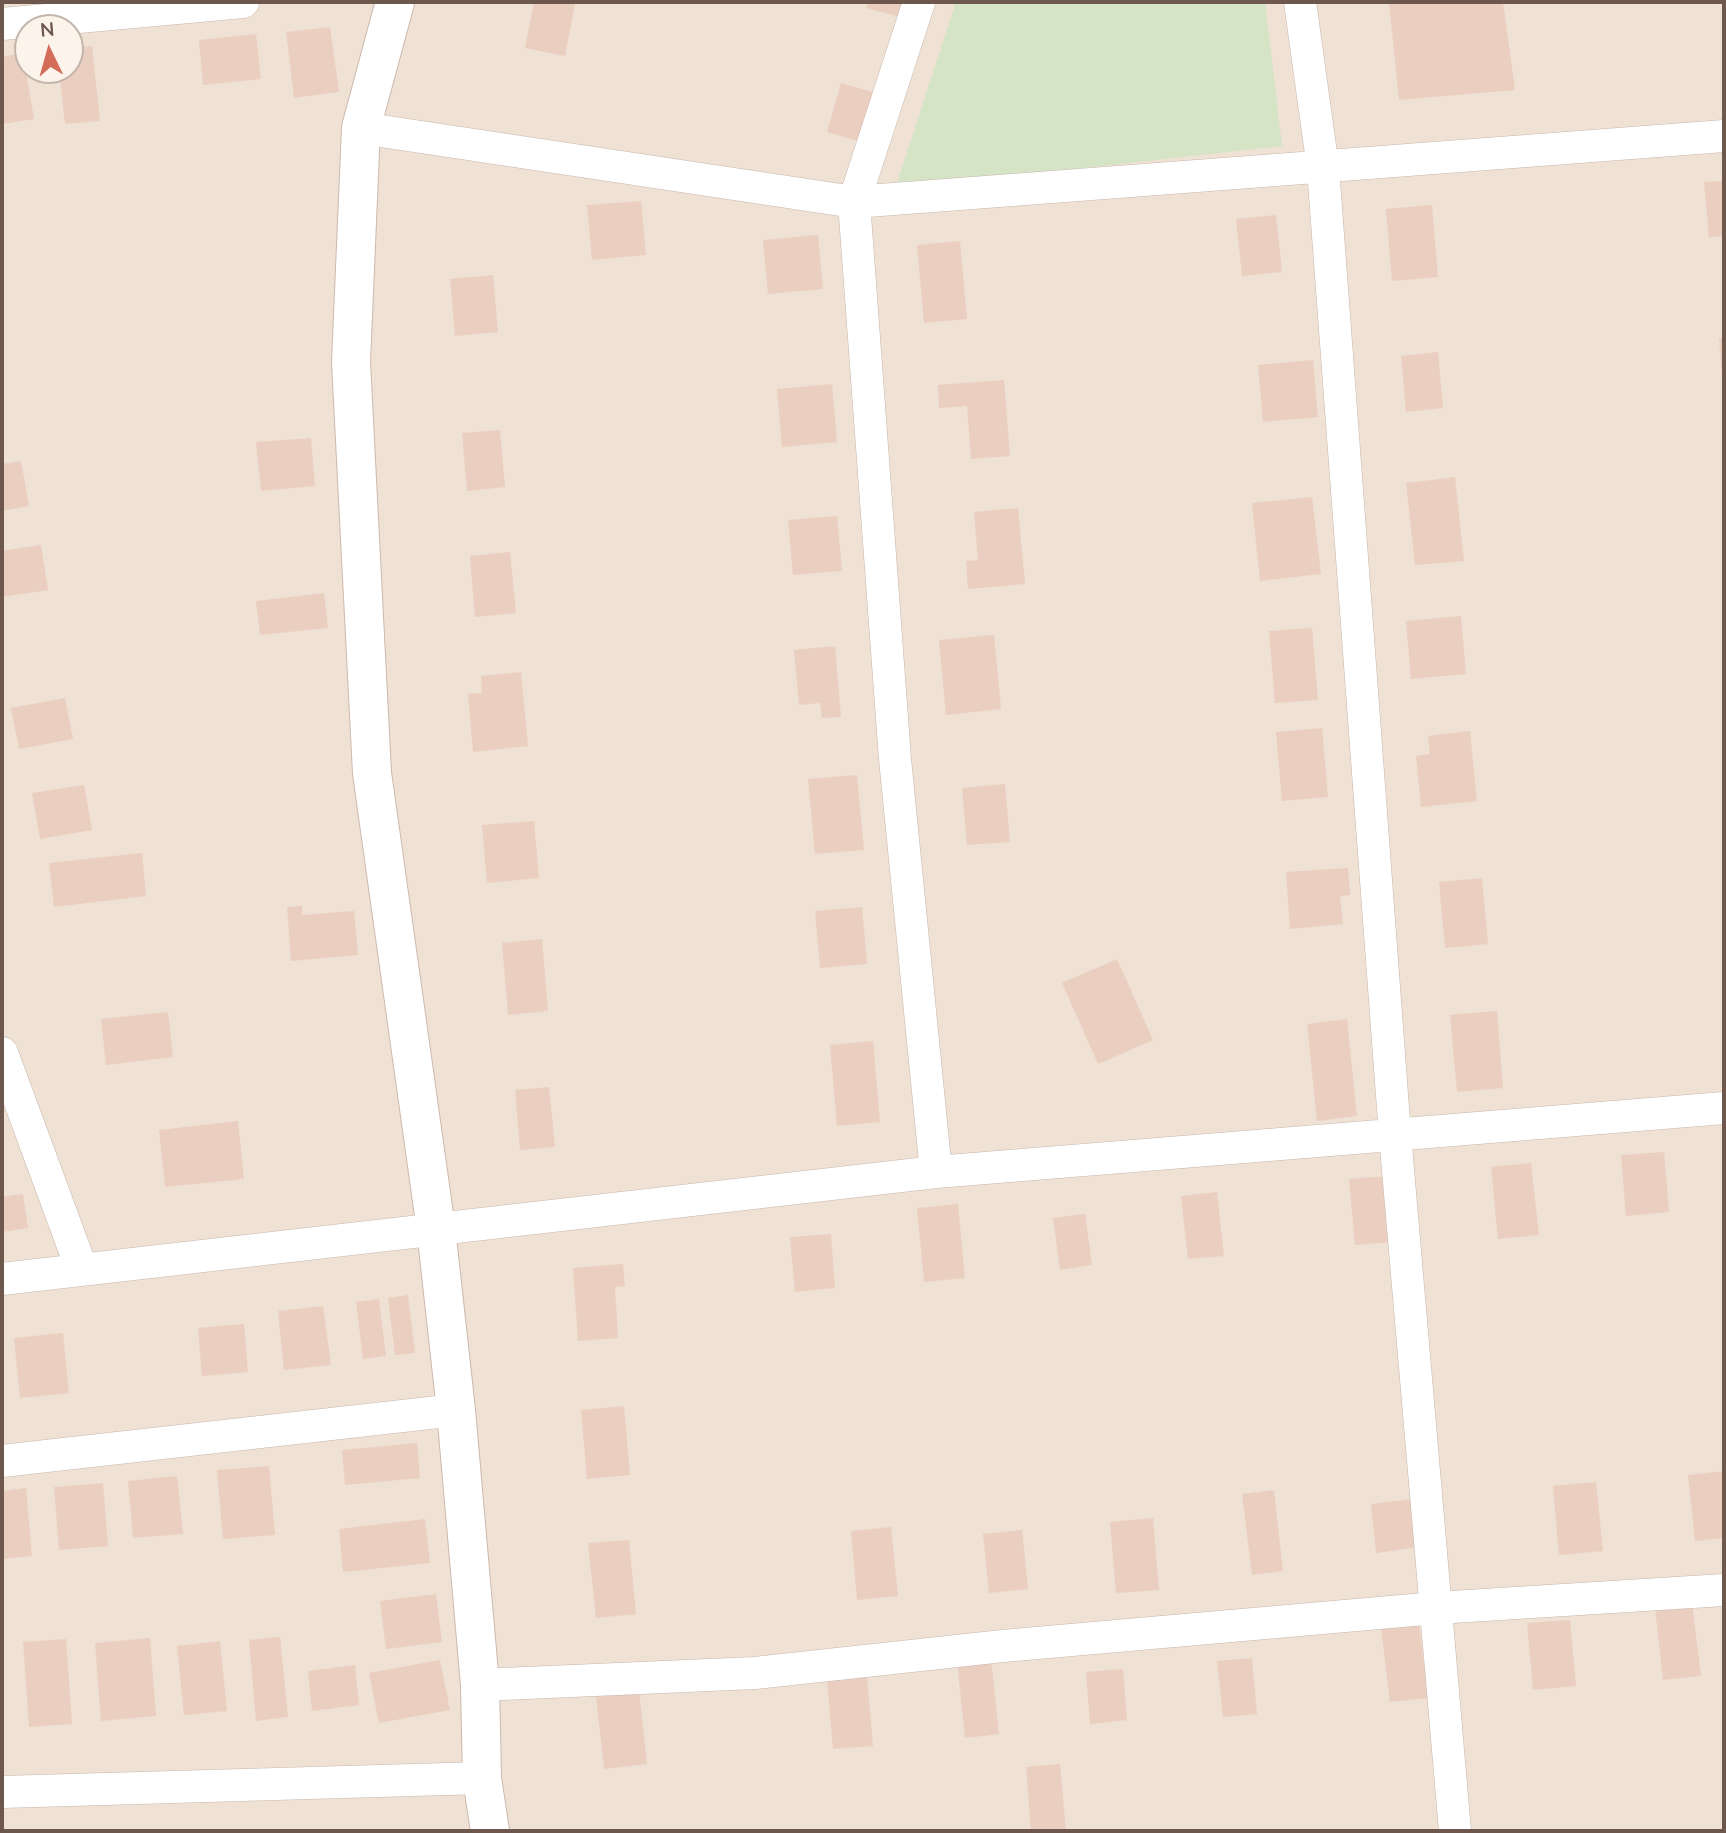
<!DOCTYPE html>
<style>
body{margin:0}
#map{position:relative;width:1726px;height:1833px;overflow:hidden;background:#f9efe4;font-family:"Nunito Sans",sans-serif}
canvas{display:block}
.frame{position:absolute;inset:0;border:4px solid #6e574d;pointer-events:none}
.north{position:absolute;left:14px;top:14px;width:70px;height:70px;box-sizing:border-box;background:#fcf4ea;border:2px solid #c3b5ab;border-radius:50%;rotate:355deg;font-size:19px;font-weight:700;line-height:28px;text-align:center;color:#6e574d}
.north::after{content:'';display:block;margin:auto;width:24px;height:32px;background:#d36c59;clip-path:polygon(50% 0,100% 100%,50% 72%,0 100%)}
</style>
<div id="map">
<canvas width="1726" height="1833"></canvas>
<div class="frame"></div>
<div class="north">N</div>
</div>
<script>
const g = document.querySelector('canvas').getContext('2d');
g.lineJoin = 'round';
function fillPath(path, color) { g.fillStyle = color; g.fill(path, 'evenodd'); }
const poly = rows => new Path2D(rows.map(r => 'M' + r).join(''));
function trace(path, color, width, dash) { g.strokeStyle = color; g.lineWidth = width; g.lineCap = dash ? 'butt' : 'round'; g.setLineDash(dash || []); g.stroke(path); }
fillPath(poly([
 [2,2,1724,2,1724,1831,2,1831],
 [28,28,70,28,70,70,28,70]
]), '#efe1d4');
fillPath(poly([
 [956,2,1265,2,1282,146,895,189]
]), '#d4e4c5');
fillPath(poly([
 [534,2,575,4,565,56,525,48],
 [868,2,904,2,900,17,866,8],
 [1389,2,1503,2,1515,90,1399,100],
 [330,27,339,92,294,98,286,32],
 [256,34,261,79,203,85,199,40],
 [92,46,100,121,65,124,59,70,70,70,70,48],
 [23,53,34,119,2,124,2,57],
 [841,83,879,94,865,143,827,132],
 [1724,181,1724,236,1709,237,1704,182],
 [641,201,646,255,592,260,587,205],
 [1432,205,1438,277,1392,281,1386,209],
 [1276,215,1282,272,1242,276,1236,219],
 [818,235,823,289,768,294,763,240],
 [960,241,967,319,924,323,917,245],
 [493,275,498,332,455,336,450,279],
 [1719,338,1724,338,1724,378,1722,378],
 [1438,352,1443,408,1406,412,1401,356],
 [1313,360,1318,417,1263,422,1258,365],
 [1004,380,1010,456,971,459,967,406,939,408,938,385],
 [832,384,837,442,782,447,777,389],
 [500,430,505,487,467,491,462,433],
 [311,438,315,486,261,491,256,442],
 [21,461,29,506,2,511,2,464],
 [1455,477,1464,561,1415,565,1406,483],
 [1312,497,1321,574,1260,581,1252,503],
 [1018,508,1025,584,968,589,966,561,978,560,974,512],
 [837,516,842,571,793,575,788,520],
 [41,545,48,590,2,597,2,551],
 [510,552,516,613,475,617,470,556],
 [324,593,328,628,260,635,256,601],
 [1461,616,1466,674,1411,679,1406,621],
 [1312,628,1318,700,1275,703,1269,631],
 [994,635,1001,709,946,715,939,640],
 [835,646,841,717,822,718,820,703,799,705,794,650],
 [521,672,528,746,473,752,468,694,482,693,481,676],
 [65,698,73,739,19,749,11,708],
 [1322,728,1328,797,1282,801,1276,732],
 [1470,731,1477,801,1421,807,1416,756,1430,754,1428,736],
 [857,775,864,850,815,854,808,779],
 [1005,784,1010,842,967,845,962,788],
 [84,785,92,830,40,839,32,793],
 [534,821,539,878,487,883,482,825],
 [142,853,146,896,54,907,49,863],
 [1348,868,1350,895,1340,896,1343,924,1290,929,1286,872],
 [1482,878,1488,944,1445,948,1439,882],
 [302,906,302,915,354,911,358,955,291,961,287,907],
 [862,907,867,964,820,968,815,911],
 [542,939,548,1011,508,1015,502,943],
 [1117,959,1153,1040,1098,1064,1062,983],
 [1497,1011,1503,1088,1457,1092,1450,1015],
 [168,1012,173,1057,106,1065,101,1019],
 [1347,1019,1357,1116,1317,1121,1307,1024],
 [873,1041,880,1122,837,1126,830,1045],
 [549,1087,555,1147,520,1150,515,1090],
 [238,1121,244,1179,165,1187,159,1130],
 [1664,1152,1669,1212,1626,1216,1621,1155],
 [1531,1163,1539,1235,1498,1239,1491,1167],
 [1387,1176,1392,1242,1355,1245,1349,1179],
 [1217,1192,1224,1256,1188,1259,1181,1196],
 [23,1194,28,1228,2,1232,2,1197],
 [958,1204,965,1278,924,1282,917,1208],
 [1085,1214,1092,1265,1060,1270,1053,1218],
 [831,1234,835,1288,795,1292,790,1237],
 [623,1264,625,1286,615,1287,618,1338,578,1341,573,1268],
 [408,1295,415,1353,395,1355,388,1298],
 [379,1299,386,1356,363,1359,356,1302],
 [323,1306,331,1365,284,1370,278,1311],
 [244,1324,248,1372,202,1376,198,1328],
 [63,1333,69,1393,20,1398,14,1338],
 [624,1406,630,1475,587,1479,581,1410],
 [417,1443,420,1478,345,1485,342,1450],
 [269,1466,275,1535,223,1539,217,1470],
 [1724,1471,1724,1538,1695,1541,1688,1475],
 [177,1476,183,1534,133,1538,128,1481],
 [1596,1482,1603,1551,1559,1555,1553,1486],
 [103,1483,108,1546,59,1550,54,1487],
 [26,1488,32,1556,2,1559,2,1491],
 [1274,1490,1283,1571,1252,1575,1242,1494],
 [1412,1499,1419,1547,1376,1553,1371,1504],
 [1153,1518,1159,1590,1116,1593,1110,1522],
 [425,1519,430,1563,343,1572,339,1529],
 [891,1527,898,1596,857,1600,851,1531],
 [1022,1530,1028,1589,989,1593,983,1534],
 [629,1540,636,1614,596,1618,588,1543],
 [436,1594,442,1642,386,1649,380,1601],
 [1692,1604,1701,1676,1663,1680,1655,1608],
 [1570,1620,1576,1686,1533,1690,1527,1623],
 [1419,1624,1428,1698,1390,1702,1381,1628],
 [280,1637,288,1717,256,1721,249,1640],
 [150,1638,156,1716,101,1721,95,1643],
 [66,1639,72,1724,29,1727,23,1642],
 [220,1641,227,1711,184,1715,177,1646],
 [991,1658,999,1734,965,1738,957,1661],
 [1252,1658,1257,1714,1223,1717,1217,1661],
 [440,1660,450,1710,379,1723,369,1673],
 [355,1665,359,1705,312,1711,308,1671],
 [1123,1669,1127,1720,1090,1724,1086,1672],
 [867,1677,873,1746,833,1749,827,1680],
 [639,1691,647,1764,604,1769,596,1696],
 [1060,1764,1066,1831,1031,1831,1026,1767]
]), '#eacec0');
const street = poly([
 [919,2,854,202,895,759,936,1172],
 [1300,2,1323,168,1395,1135,1455,1831],
 [2,24,243,2],
 [361,128,854,202,1724,136],
 [2,1053,82,1270],
 [2,1279,936,1172,1724,1108],
 [2,1461,456,1410],
 [480,1685,755,1673,1003,1646,1436,1608,1724,1590],
 [2,1792,482,1778]
]);
const secondary = poly([
 [395,2,361,128,351,362,372,773,436,1229,456,1410,480,1685,482,1778,490,1831]
]);
trace(street, '#c8b7ac', 33);
trace(secondary, '#cdb9ad', 40);
trace(street, '#fff', 32);
trace(secondary, '#fff', 38);
</script>
